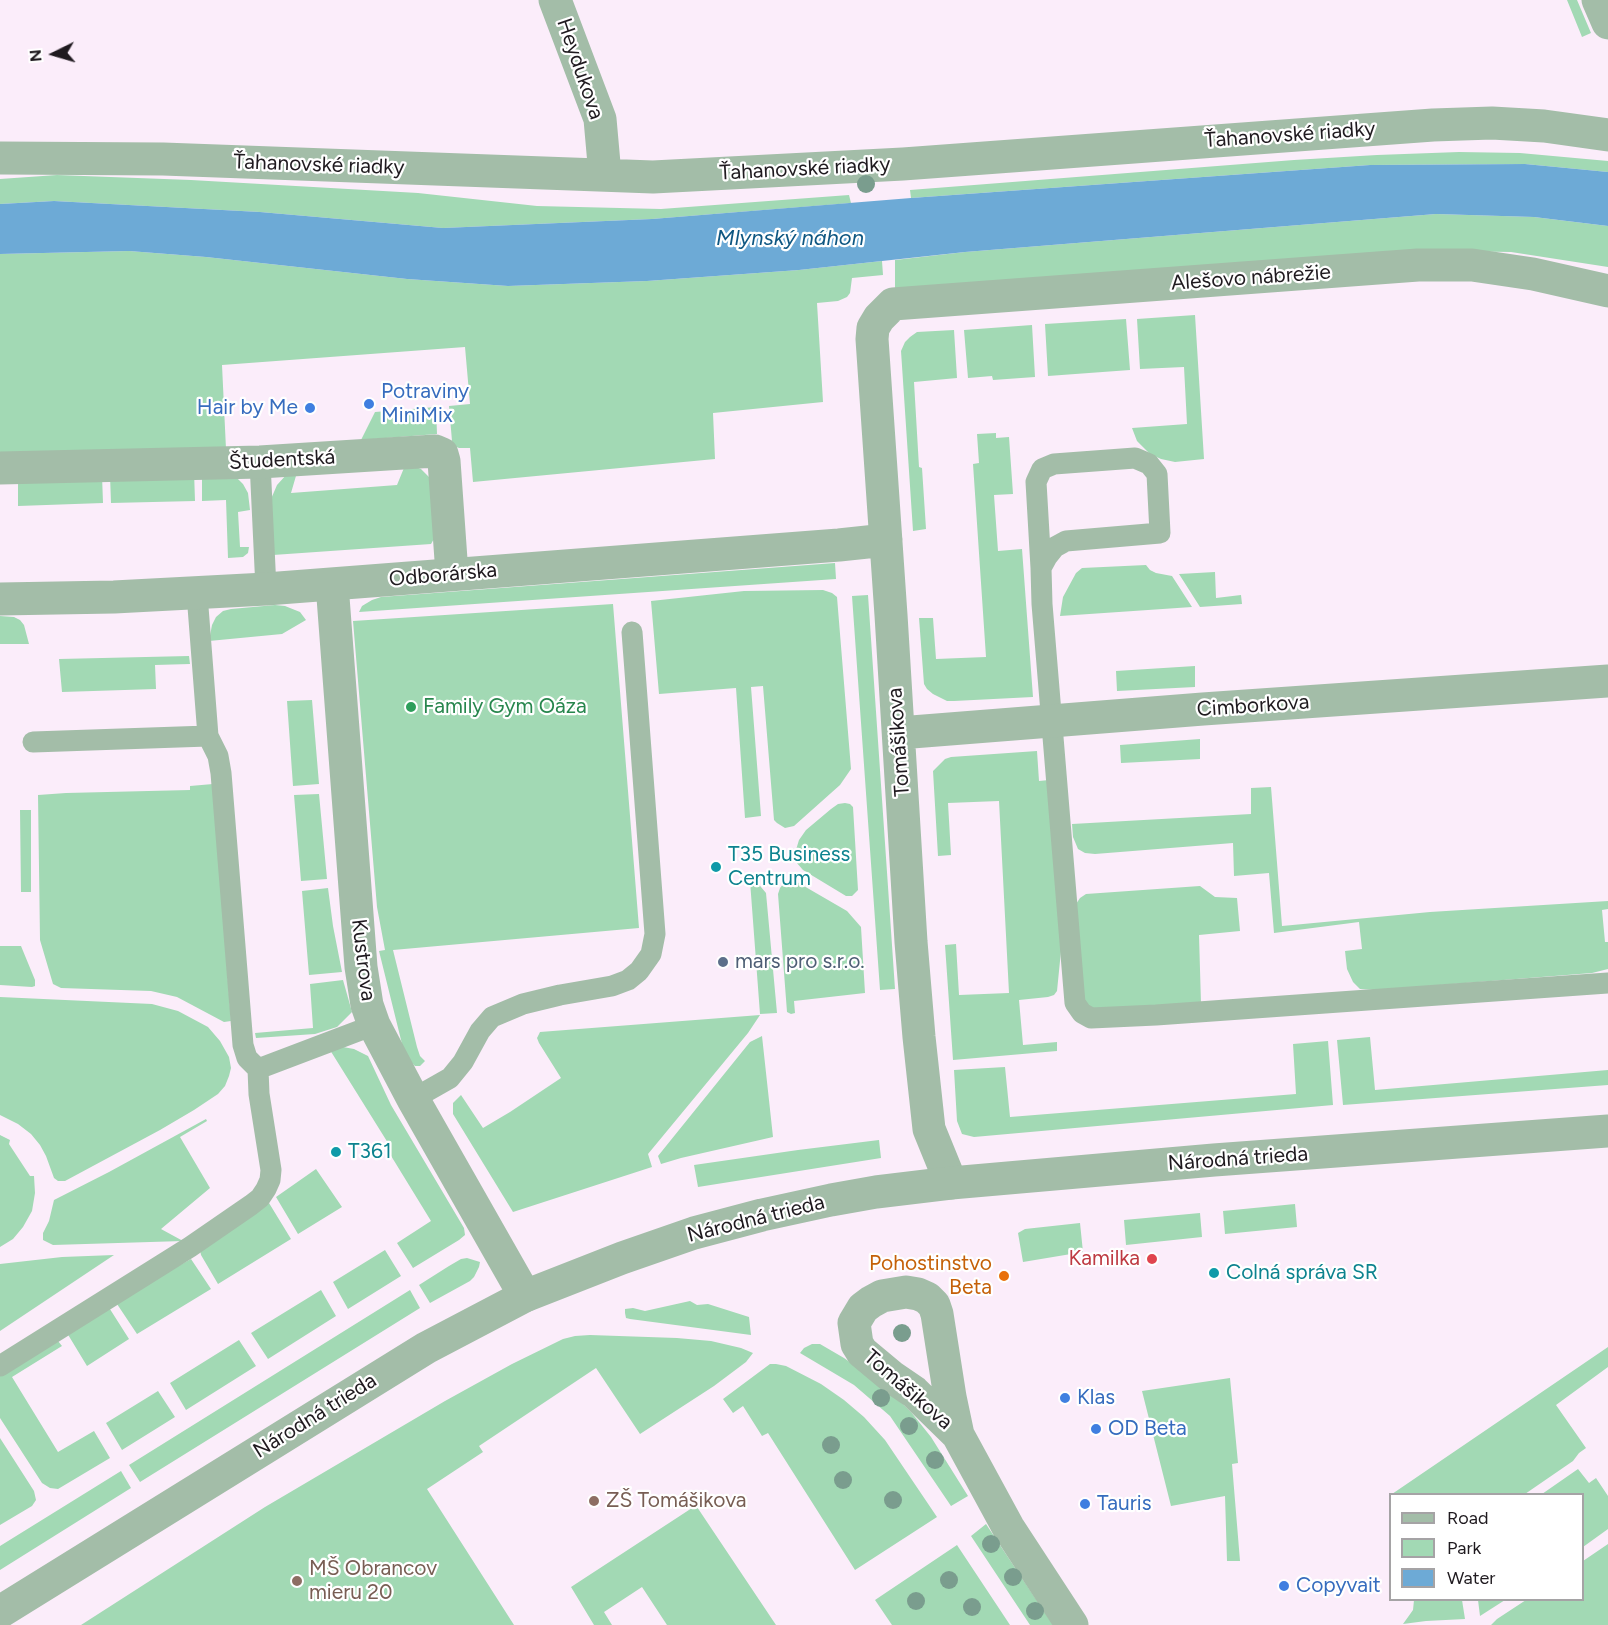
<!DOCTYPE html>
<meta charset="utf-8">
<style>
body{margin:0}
#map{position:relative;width:1608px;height:1625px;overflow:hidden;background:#fbedfa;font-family:Figtree,sans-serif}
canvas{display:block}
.legend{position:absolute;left:1389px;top:1493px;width:195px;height:108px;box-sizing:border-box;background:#fff;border:2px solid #a5a3a5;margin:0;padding:8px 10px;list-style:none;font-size:18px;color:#1f1a1f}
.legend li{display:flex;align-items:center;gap:12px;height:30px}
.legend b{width:30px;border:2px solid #a5a3a5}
.north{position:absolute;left:24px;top:24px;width:60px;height:60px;-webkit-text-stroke:4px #fff;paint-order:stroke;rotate:265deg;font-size:16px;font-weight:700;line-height:24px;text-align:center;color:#1f1a1f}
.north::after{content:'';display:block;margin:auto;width:21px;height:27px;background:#1f1a1f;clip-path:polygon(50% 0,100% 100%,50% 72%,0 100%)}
</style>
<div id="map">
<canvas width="1608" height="1625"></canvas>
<ul class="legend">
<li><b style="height:8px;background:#a3bda8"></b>Road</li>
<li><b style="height:16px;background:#a2d9b4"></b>Park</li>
<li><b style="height:16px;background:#6daad6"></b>Water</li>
</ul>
<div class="north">N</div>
</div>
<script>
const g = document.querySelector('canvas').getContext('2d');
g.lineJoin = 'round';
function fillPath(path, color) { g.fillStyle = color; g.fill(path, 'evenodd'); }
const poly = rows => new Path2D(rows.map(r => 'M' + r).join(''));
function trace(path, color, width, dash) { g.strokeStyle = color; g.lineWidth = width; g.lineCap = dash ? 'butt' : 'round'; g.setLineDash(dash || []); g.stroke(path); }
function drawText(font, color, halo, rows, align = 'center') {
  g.font = font + ' Figtree,sans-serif'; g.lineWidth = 4.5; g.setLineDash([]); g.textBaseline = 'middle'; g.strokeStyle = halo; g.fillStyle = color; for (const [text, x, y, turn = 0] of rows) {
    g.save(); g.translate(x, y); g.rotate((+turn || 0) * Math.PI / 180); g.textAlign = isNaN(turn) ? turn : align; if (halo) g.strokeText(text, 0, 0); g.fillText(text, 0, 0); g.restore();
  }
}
fillPath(poly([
 [1567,0,1577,0,1591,33,1582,37],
 [1459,152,1520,153,1608,161,1608,172,1525,164,1370,165,911,198,910,190,1294,160,1377,155],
 [57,175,191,180,418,193,537,206,661,209,849,195,851,203,652,219,443,228,260,212,54,201,0,204,0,179],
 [1436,214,1534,217,1608,226,1608,267,1511,252,1450,251,895,289,895,260,965,252],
 [129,251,206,257,407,279,508,286,647,281,799,270,882,261,883,275,852,278,850,293,847,297,838,301,817,303,823,402,713,413,715,459,473,482,470,448,459,448,454,446,452,441,449,406,470,404,465,347,222,365,226,449,0,455,0,254],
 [1195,315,1204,459,1175,462,1161,459,1150,454,1137,441,1132,428,1187,424,1184,367,1140,369,1137,319],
 [1126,319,1130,370,1048,376,1045,324],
 [1032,325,1035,377,993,380,992,376,968,378,964,330],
 [954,330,957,378,914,382,919,467,922,468,926,529,913,531,901,351,905,342,910,337,917,332],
 [436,407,437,434,361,440,375,412],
 [996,433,996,438,1009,437,1013,494,994,495,998,551,1022,549,1033,697,954,701,947,701,933,694,927,689,924,684,919,618,933,618,936,659,986,657,973,464,979,463,977,434],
 [406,463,421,469,431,479,435,537,431,544,273,555,271,499,277,485,287,474,298,469,291,493,397,485],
 [194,471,195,501,111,503,110,475],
 [202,473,237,478,243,484,248,493,250,510,238,512,240,547,249,547,248,553,243,557,228,558,226,500,202,501],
 [102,475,103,503,18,506,18,478],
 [835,563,836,579,359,612,362,606,372,600,381,597],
 [1146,565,1150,570,1156,573,1172,576,1192,607,1060,616,1063,597,1076,573,1082,568],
 [1215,572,1216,598,1241,595,1242,604,1200,607,1179,574],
 [823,590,832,593,837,597,851,769,840,785,794,826,785,828,777,823,774,820,763,686,751,687,761,816,745,818,736,688,659,694,651,601,744,591],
 [868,595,895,989,880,990,852,596],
 [613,604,639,928,393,950,417,1047,420,1056,425,1061,420,1066,415,1066,410,1061,403,1048,379,951,385,950,377,907,353,621],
 [275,605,285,606,300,612,306,620,282,634,209,641,212,625,216,617,223,611,231,609],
 [0,616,14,617,20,620,24,625,29,644,0,644],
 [189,656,190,664,155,665,156,689,62,692,59,659],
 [1195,666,1195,687,1117,691,1116,671],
 [312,700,319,784,293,786,287,701],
 [1200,739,1200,759,1121,763,1120,745],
 [1037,751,1039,781,1049,780,1061,951,1057,991,1054,995,1048,997,1019,1000,1023,1045,1057,1042,1057,1051,953,1060,945,945,956,944,959,995,1009,993,999,801,948,803,951,855,938,856,933,771,945,759,951,757],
 [213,784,231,1021,224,1022,177,997,151,991,61,988,53,984,40,940,38,795,66,793,190,790,190,786],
 [1271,787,1282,926,1430,912,1608,901,1608,909,1602,910,1605,942,1608,942,1608,969,1592,973,1377,990,1360,989,1353,982,1347,969,1345,951,1362,949,1359,922,1274,933,1269,873,1234,876,1233,843,1095,854,1085,853,1078,849,1073,837,1072,824,1251,814,1251,788],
 [319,794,327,879,301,881,294,795],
 [845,803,850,804,853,807,858,890,852,896,846,896,803,870,796,862,795,853,799,840,806,830,831,809,838,804],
 [20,810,31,810,31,892,21,892],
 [750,881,756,881,766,893,777,1013,760,1014],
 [791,881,797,882,847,911,861,927,865,993,794,1001,795,1013,791,1014,787,1012,778,894,780,888,784,883],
 [1200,886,1215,897,1237,898,1240,931,1199,935,1201,1004,1093,1009,1084,1003,1076,904,1080,898,1086,894],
 [328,888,333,926,342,972,309,975,302,891],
 [0,946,21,946,35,980,35,986,32,987,0,985],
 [343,980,352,1012,337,1027,315,1034,256,1038,255,1033,313,1028,310,984],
 [0,997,152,1004,178,1011,208,1027,220,1041,229,1057,231,1068,229,1076,225,1086,218,1094,194,1110,160,1130,65,1181,58,1181,54,1178,46,1156,40,1145,31,1134,18,1124,0,1115],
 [760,1015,748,1033,648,1154,652,1167,513,1212,453,1114,453,1103,461,1095,483,1128,510,1112,561,1078,539,1043,537,1038,540,1032],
 [762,1036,773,1137,681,1158,661,1164,658,1156,750,1042],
 [1370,1037,1375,1090,1608,1070,1608,1085,1343,1105,1337,1040],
 [1328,1041,1333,1105,974,1137,962,1134,957,1121,954,1070,1005,1067,1010,1117,1296,1094,1293,1044],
 [343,1047,354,1049,368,1056,391,1105,464,1228,465,1235,459,1240,413,1268,397,1243,431,1221,385,1146,388,1143,330,1050],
 [206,1119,207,1121,180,1137,210,1188,161,1229,183,1241,53,1245,43,1240,43,1233,49,1221,54,1200,109,1172],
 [0,1135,10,1140,9,1144,30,1176,34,1176,35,1193,32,1211,23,1227,13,1239,0,1247],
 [879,1140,881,1158,698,1187,694,1165,798,1150],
 [316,1169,342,1207,298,1234,276,1197],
 [269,1203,291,1239,218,1284,201,1255,200,1250],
 [1295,1204,1297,1227,1225,1234,1223,1211],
 [1200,1213,1202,1237,1126,1245,1124,1220],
 [1080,1223,1083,1252,1023,1262,1018,1233,1025,1229],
 [385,1250,401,1276,348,1309,333,1282],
 [114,1255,0,1331,0,1264,62,1257],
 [467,1258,480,1262,479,1267,474,1277,470,1281,430,1303,419,1285,449,1266,461,1259],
 [191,1259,211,1289,137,1334,115,1301],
 [321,1290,336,1316,268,1359,251,1333],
 [410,1290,420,1308,140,1482,129,1465],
 [690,1301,697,1305,708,1304,749,1317,751,1335,630,1319,626,1318,625,1313,625,1309,633,1308,645,1311],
 [108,1306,129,1339,87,1366,67,1333],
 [590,1335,677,1338,711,1341,741,1348,753,1353,746,1362,714,1386,640,1434,596,1368,479,1446,483,1452,427,1489,514,1625,81,1625,265,1507,445,1401,512,1364,563,1339,575,1336],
 [239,1340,256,1366,186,1410,170,1383],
 [58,1341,62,1346,12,1377,58,1452,94,1431,110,1458,58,1489,50,1488,42,1483,0,1418,0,1372],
 [812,1344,820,1344,844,1358,884,1386,911,1412,931,1437,968,1496,951,1506,890,1416,854,1385,800,1353,804,1348],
 [1608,1347,1608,1367,1556,1405,1586,1448,1579,1453,1573,1461,1525,1494,1392,1494],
 [770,1364,776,1364,786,1366,821,1384,844,1400,864,1417,885,1440,937,1517,855,1570,768,1433,762,1436,743,1406,733,1413,723,1399],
 [1230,1378,1238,1463,1232,1464,1240,1561,1227,1561,1225,1496,1171,1506,1142,1391],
 [158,1391,175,1417,122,1450,106,1423],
 [0,1438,34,1491,36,1500,32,1506,0,1525],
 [1578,1469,1589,1483,1596,1478,1608,1496,1608,1529,1583,1547,1582,1494,1542,1494],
 [121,1471,131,1488,0,1570,0,1546],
 [697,1507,776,1625,667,1625,642,1587,604,1612,612,1625,594,1625,571,1587,692,1508,694,1509],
 [986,1524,1053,1625,1030,1625,971,1536],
 [1608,1544,1608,1625,1491,1625,1497,1619,1526,1600,1582,1600,1583,1561],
 [957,1545,1010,1625,892,1625,875,1600],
 [1414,1600,1462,1600,1465,1619,1426,1621,1403,1624,1413,1610],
 [1478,1600,1505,1600,1480,1616]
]), '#a2d9b4');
fillPath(poly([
 [1525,164,1608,172,1608,226,1534,217,1436,214,965,252,799,270,647,281,508,286,407,279,206,257,129,251,0,254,0,204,54,201,260,212,443,228,652,219,911,198,1370,165]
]), '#6daad6');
trace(poly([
 [260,462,266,589],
 [1041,568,1036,482,1042,469,1054,464,1135,458,1149,464,1157,474,1160,533,1066,541,1055,547,1047,557,1041,568,1042,604,1075,1003,1082,1013,1091,1018,1156,1015,1608,983],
 [33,742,208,736],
 [258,1069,374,1025],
 [413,1099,450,1078,463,1062,480,1031,492,1017,523,1004,560,995,612,986,628,980,639,971,651,954,655,934,632,632],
 [0,1366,190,1247,251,1205,260,1198,266,1189,270,1180,271,1170,259,1094,258,1069,247,1058,243,1045,221,773,218,756,208,736,197,594]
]), '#a3bda8', 21);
trace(poly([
 [555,0,600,119,605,175],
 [1598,0,1608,23],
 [0,158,163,159,653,177,903,164,1433,125,1492,123,1544,126,1608,135],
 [0,468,260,462,435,451,442,454,444,461,452,574],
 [332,584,361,967,367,1005,374,1025,413,1099,525,1296],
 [0,599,114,597,266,589,839,545,886,540],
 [899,733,1203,709,1608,681],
 [951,1183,929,1129,919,1037,911,942,891,615,872,339,873,328,879,318,893,304,1418,265,1472,265,1533,274,1608,291],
 [958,1435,914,1392,892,1377,862,1352,857,1344,854,1323,863,1308,871,1302,882,1296,906,1292,918,1294,927,1298,934,1305,937,1314,950,1397,958,1435,1008,1527,1072,1625]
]), '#a3bda8', 33);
trace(poly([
 [0,1612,426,1348,525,1296,622,1258,694,1233,762,1215,831,1200,876,1192,951,1183,1214,1160,1608,1131]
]), '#a3bda8', 33);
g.fillStyle = '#7a9d8e';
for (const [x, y] of [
 [866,184],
 [902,1333],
 [881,1398],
 [909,1426],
 [831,1445],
 [935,1460],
 [843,1480],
 [893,1500],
 [991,1544],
 [1013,1577],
 [949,1580],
 [916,1601],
 [972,1607],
 [1035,1611]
]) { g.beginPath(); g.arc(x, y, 9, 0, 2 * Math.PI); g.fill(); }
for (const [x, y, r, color] of [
 [369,404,6,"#3f7fe0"],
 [310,408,6,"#3f7fe0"],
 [411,707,6,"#2e9e5b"],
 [716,867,6,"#0f9aa8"],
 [723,962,6,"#5c6f8a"],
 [336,1152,6,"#0f9aa8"],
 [1152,1259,6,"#e0444e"],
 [1214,1273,6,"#0f9aa8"],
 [1004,1276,6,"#e8710a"],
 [1065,1398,6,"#3f7fe0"],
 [1096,1429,6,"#3f7fe0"],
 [594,1501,6,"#8d6e63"],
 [1085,1504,6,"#3f7fe0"],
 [297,1581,6,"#8d6e63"],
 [1284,1586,6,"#3f7fe0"]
]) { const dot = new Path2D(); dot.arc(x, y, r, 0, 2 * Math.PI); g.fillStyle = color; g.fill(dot); trace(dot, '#fff', 2); }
drawText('21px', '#1f1a1f', '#fff', [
 ["Heydukova",580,69,71],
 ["Ťahanovské riadky",1290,135,-4],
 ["Ťahanovské riadky",319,165,2],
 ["Ťahanovské riadky",805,169,-3],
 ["Alešovo nábrežie",1251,278,-4],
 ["Študentská",282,460,-3],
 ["Odborárska",443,575,-5],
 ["Cimborkova",1253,706,-4],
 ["Tomášikova",899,742,-94],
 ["Kustrova",363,960,83],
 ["Národná trieda",1238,1159,-4],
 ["Národná trieda",756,1219,-14],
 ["Tomášikova",908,1390,41],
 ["Národná trieda",315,1416,-32]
]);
drawText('21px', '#366cbe', '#fff', [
 ["Potraviny",381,392],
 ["MiniMix",381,416],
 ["Hair by Me",298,408,"right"],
 ["Klas",1077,1398],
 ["OD Beta",1108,1429],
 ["Tauris",1097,1504],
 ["Copyvait",1296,1586]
], 'left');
drawText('21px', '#27864d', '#fff', [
 ["Family Gym Oáza",423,707]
], 'left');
drawText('21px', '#0d838f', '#fff', [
 ["T35 Business",728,855],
 ["Centrum",728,879],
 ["T361",348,1152],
 ["Colná správa SR",1226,1273]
], 'left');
drawText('21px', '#4e5e75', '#fff', [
 ["mars pro s.r.o.",735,962]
], 'left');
drawText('21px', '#be3a42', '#fff', [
 ["Kamilka",1140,1259]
], 'right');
drawText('21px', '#c56008', '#fff', [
 ["Pohostinstvo",992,1264],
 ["Beta",992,1288]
], 'right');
drawText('21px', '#785e54', '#fff', [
 ["ZŠ Tomášikova",606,1501],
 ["MŠ Obrancov",309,1569],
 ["mieru 20",309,1593]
], 'left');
drawText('italic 22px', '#0f5782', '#fff', [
 ["Mlynský náhon",790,239]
]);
</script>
